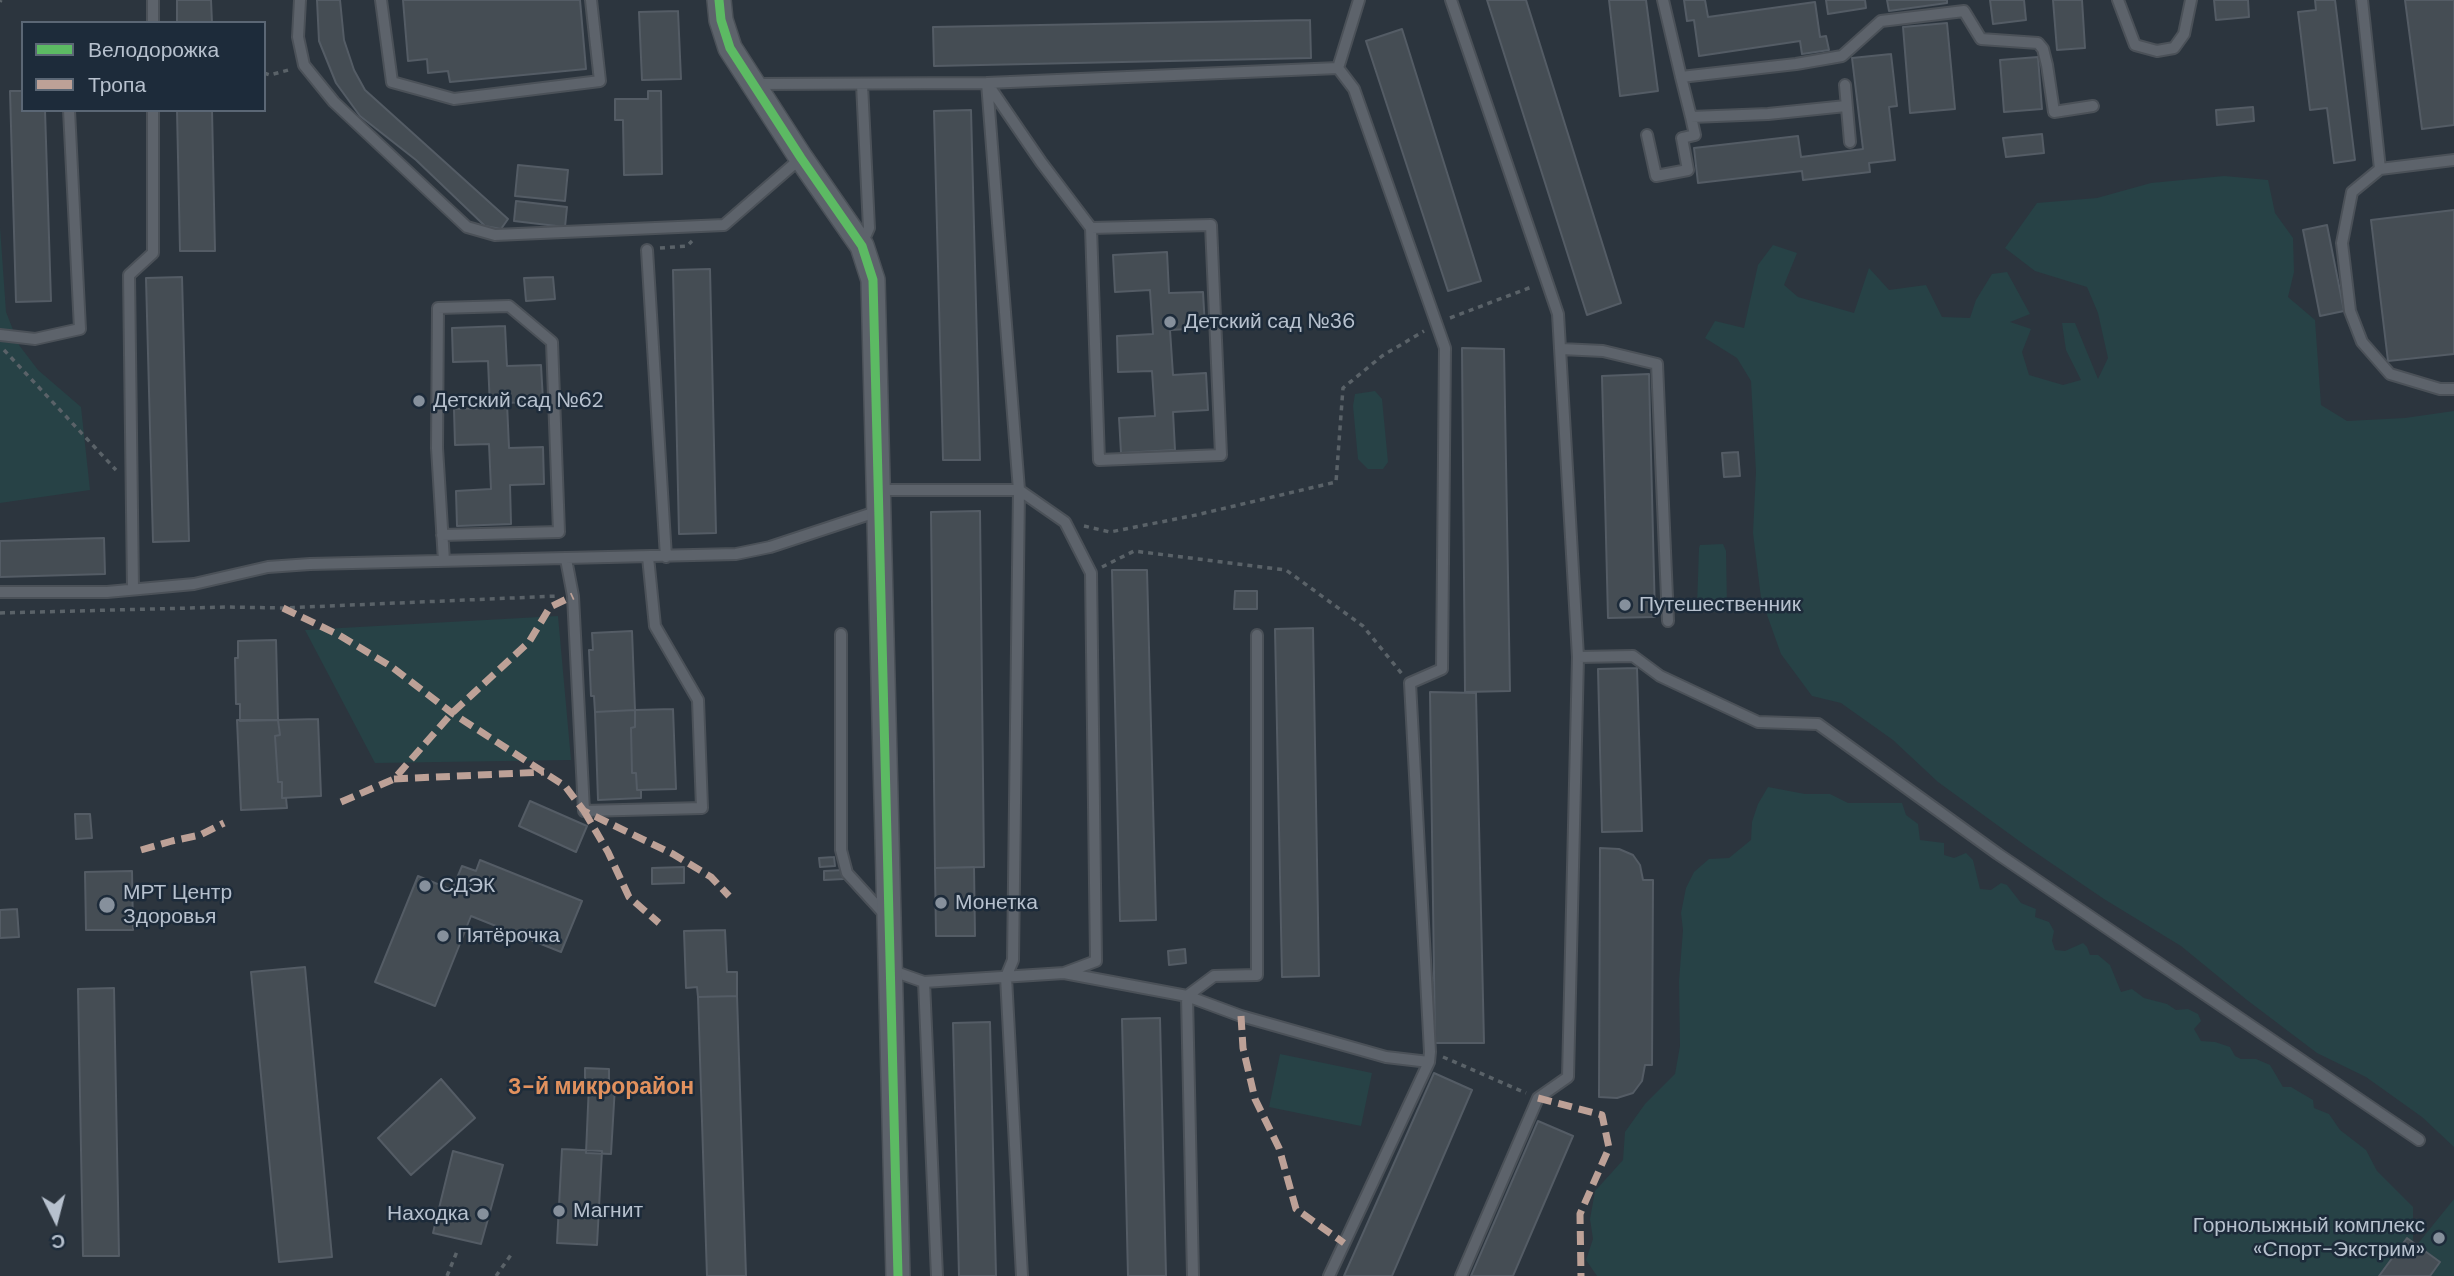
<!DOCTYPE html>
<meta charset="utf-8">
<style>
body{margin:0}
#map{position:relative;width:2454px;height:1276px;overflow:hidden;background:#2c353e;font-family:"DM Sans",sans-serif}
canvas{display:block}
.legend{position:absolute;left:21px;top:21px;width:245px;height:91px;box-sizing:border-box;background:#1d2b3a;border:2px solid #5b6775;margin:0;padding:9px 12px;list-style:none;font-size:21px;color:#b7c1ce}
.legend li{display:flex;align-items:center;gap:14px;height:35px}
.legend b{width:35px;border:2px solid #5b6775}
.north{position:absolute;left:21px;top:1185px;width:70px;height:70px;-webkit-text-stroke:5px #1d2b3a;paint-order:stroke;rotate:174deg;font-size:19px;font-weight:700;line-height:28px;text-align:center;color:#b7c1ce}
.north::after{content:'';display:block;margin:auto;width:24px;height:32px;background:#b7c1ce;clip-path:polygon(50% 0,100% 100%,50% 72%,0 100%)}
</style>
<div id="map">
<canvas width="2454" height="1276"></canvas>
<ul class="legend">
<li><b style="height:9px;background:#5cba63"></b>Велодорожка</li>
<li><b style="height:9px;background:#bda197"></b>Тропа</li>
</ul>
<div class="north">С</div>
</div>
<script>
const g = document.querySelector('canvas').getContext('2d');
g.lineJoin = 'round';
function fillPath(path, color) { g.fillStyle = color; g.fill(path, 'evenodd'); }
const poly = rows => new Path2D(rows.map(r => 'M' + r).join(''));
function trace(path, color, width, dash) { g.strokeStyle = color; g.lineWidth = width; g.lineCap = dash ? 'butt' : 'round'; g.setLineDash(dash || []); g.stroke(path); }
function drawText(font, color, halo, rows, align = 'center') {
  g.font = font + ' "DM Sans",sans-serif'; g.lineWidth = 5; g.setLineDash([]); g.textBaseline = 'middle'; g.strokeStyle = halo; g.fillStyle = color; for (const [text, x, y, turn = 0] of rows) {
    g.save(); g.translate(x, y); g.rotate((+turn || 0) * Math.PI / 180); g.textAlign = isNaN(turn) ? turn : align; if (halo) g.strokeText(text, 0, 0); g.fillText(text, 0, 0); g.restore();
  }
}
fillPath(poly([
 [2224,176,2268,180,2275,213,2293,238,2294,272,2288,297,2315,320,2321,405,2347,421,2405,418,2454,411,2454,1147,2422,1117,2366,1077,2317,1053,2247,1000,2181,946,2104,899,2026,846,1938,782,1893,740,1841,703,1812,696,1781,654,1761,598,1753,533,1756,472,1751,381,1737,358,1705,338,1715,321,1744,328,1758,265,1773,245,1797,253,1784,285,1798,297,1854,313,1869,268,1889,290,1926,285,1942,317,1970,318,1976,300,1992,274,2007,272,2030,314,2010,322,2031,329,2022,352,2029,375,2063,385,2081,380,2066,350,2062,323,2075,323,2098,379,2108,358,2098,313,2087,287,2035,271,2005,248,2037,203,2097,198,2151,183],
 [0,227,6,312,19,345,38,370,81,407,90,490,0,503],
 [1375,391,1382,399,1388,462,1383,469,1368,469,1358,459,1353,406,1355,394],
 [1723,544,1726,551,1727,607,1724,612,1700,611,1697,607,1699,548,1700,545],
 [558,616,571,760,375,763,305,630],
 [1768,787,1805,794,1830,794,1848,803,1902,803,1906,815,1918,824,1920,840,1944,843,1944,855,1954,858,1966,853,1973,860,1980,889,1991,890,2001,883,2007,885,2021,903,2036,909,2035,917,2049,922,2054,931,2052,941,2055,950,2065,951,2083,943,2087,947,2090,955,2098,955,2110,965,2121,992,2132,989,2144,998,2167,1004,2176,1010,2188,1009,2198,1014,2201,1021,2194,1029,2201,1041,2215,1042,2230,1047,2235,1056,2241,1059,2256,1059,2270,1065,2283,1087,2291,1087,2313,1100,2314,1108,2329,1114,2340,1130,2366,1150,2377,1171,2413,1207,2413,1245,2416,1246,2454,1199,2454,1276,1597,1276,1586,1260,1593,1239,1590,1219,1595,1191,1623,1160,1625,1132,1645,1104,1675,1074,1680,1046,1679,981,1683,930,1681,913,1686,888,1694,872,1709,859,1729,858,1751,840,1752,822,1758,804],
 [1280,1054,1372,1073,1361,1126,1269,1107]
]), '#274246');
const building = poly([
 [177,0,211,0,212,23,177,23,177,0],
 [317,0,340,0,344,40,354,70,365,90,508,219,501,229,485,226,416,160,360,116,336,83,319,41,317,0],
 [403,0,580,0,586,69,450,82,448,71,428,73,427,59,408,61,403,0],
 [1487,0,1526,0,1621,303,1587,315,1487,0],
 [1609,0,1646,0,1658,91,1620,96,1609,0],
 [1684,0,1705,0,1708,17,1815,2,1820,37,1826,36,1829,50,1802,54,1800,41,1699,56,1694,20,1687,21,1684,0],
 [1826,0,1865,0,1866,8,1828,14,1826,0],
 [1887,0,1947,0,1947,3,1889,11,1887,0],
 [1990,0,2024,0,2026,20,1993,24,1990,0],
 [2053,0,2082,0,2085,48,2057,50,2053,0],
 [2214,0,2248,0,2249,17,2216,20,2214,0],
 [2315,0,2335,0,2355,160,2334,163,2327,108,2310,110,2298,12,2316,10,2315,0],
 [2405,0,2454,0,2454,125,2422,129,2405,0],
 [678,11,681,79,642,80,639,12,678,11],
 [1310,20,1311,58,934,66,933,27,1310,20],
 [1947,23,1955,109,1910,113,1903,27,1947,23],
 [1402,29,1481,281,1448,291,1366,41,1402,29],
 [1891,54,1897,106,1889,107,1895,160,1869,163,1870,172,1803,180,1802,171,1698,183,1694,148,1798,136,1801,157,1863,149,1852,58,1891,54],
 [2038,57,2042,109,2004,112,2000,60,2038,57],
 [10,91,23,91,23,110,45,110,51,301,16,302,10,91],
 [648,91,661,91,662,174,624,175,623,120,615,120,615,99,648,99,648,91],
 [2253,107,2254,121,2217,125,2216,110,2253,107],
 [177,110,212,110,215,251,180,251,177,110],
 [971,110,980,460,943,460,934,111,971,110],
 [2042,134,2044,153,2006,157,2003,138,2042,134],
 [518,165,568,170,565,201,515,196,518,165],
 [516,201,567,207,565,227,514,221,516,201],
 [2454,210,2454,354,2388,361,2371,220,2454,210],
 [2327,225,2344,311,2320,316,2303,230,2327,225],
 [1167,252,1169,293,1203,292,1205,328,1170,330,1173,375,1206,373,1208,410,1173,412,1175,450,1121,453,1119,418,1155,416,1152,371,1118,372,1117,336,1153,334,1150,290,1115,292,1113,255,1167,252],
 [710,269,716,533,679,534,673,270,710,269],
 [182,277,189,541,153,542,146,278,182,277],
 [553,277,555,299,526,301,524,278,553,277],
 [505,326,507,366,541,365,543,401,507,403,509,448,543,447,544,484,510,485,511,524,457,526,456,491,491,489,489,444,455,445,454,409,490,408,488,361,453,362,452,328,505,326],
 [1462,348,1504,349,1510,691,1465,692,1462,348],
 [1649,374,1655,617,1608,618,1602,376,1649,374],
 [1738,452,1740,476,1724,477,1722,453,1738,452],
 [980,511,984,867,935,868,931,512,980,511],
 [104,538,105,574,0,577,0,541,104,538],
 [1112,570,1147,570,1156,920,1120,921,1112,570],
 [1235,591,1257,591,1257,609,1234,609,1235,591],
 [1313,628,1319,976,1282,977,1275,629,1313,628],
 [632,631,635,710,595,712,594,696,591,696,589,650,593,650,592,633,632,631],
 [276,640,278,720,240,721,240,704,236,704,235,658,238,658,238,641,276,640],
 [1637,668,1642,831,1602,832,1598,669,1637,668],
 [1430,692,1476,693,1484,1043,1435,1043,1430,692],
 [673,709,676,789,637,790,636,773,632,773,631,728,635,727,635,710,673,709],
 [635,710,635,727,631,728,632,773,636,773,637,790,641,790,641,798,598,800,595,712,635,710],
 [318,719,321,796,282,798,282,782,278,782,275,736,280,735,278,720,318,719],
 [237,720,278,720,280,735,275,736,278,782,282,782,282,798,286,798,287,808,241,810,237,720],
 [530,801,587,826,576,852,519,826,530,801],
 [75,814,90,814,92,838,76,839,75,814],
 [1600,848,1619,849,1633,855,1640,865,1643,880,1653,880,1652,1065,1645,1065,1642,1081,1633,1093,1617,1098,1599,1097,1600,848],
 [834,857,835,866,820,867,819,858,834,857],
 [480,860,582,901,561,952,471,916,435,1006,375,982,418,876,452,890,462,866,476,871,480,860],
 [684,867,684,883,652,884,652,868,684,867],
 [974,867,975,936,936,936,935,868,974,867],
 [844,870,844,879,824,880,824,871,844,870],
 [132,871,133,930,86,930,85,872,132,871],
 [17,909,19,937,0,938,0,910,17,909],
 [725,930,727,972,737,972,737,996,698,997,697,987,686,988,684,931,725,930],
 [1185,949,1186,963,1169,965,1168,951,1185,949],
 [305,967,332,1257,279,1262,251,972,305,967],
 [114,988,119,1256,83,1256,78,989,114,988],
 [737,996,746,1276,707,1276,698,997,737,996],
 [1160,1018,1166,1276,1128,1276,1122,1019,1160,1018],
 [990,1022,996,1276,959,1276,953,1023,990,1022],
 [585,1068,609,1069,609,1080,585,1080,585,1068],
 [1434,1073,1472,1090,1392,1276,1344,1276,1434,1073],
 [441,1079,475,1118,411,1175,378,1138,441,1079],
 [589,1084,615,1086,611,1154,586,1153,589,1084],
 [1538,1121,1573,1136,1513,1276,1471,1276,1538,1121],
 [562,1149,602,1151,597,1245,557,1243,562,1149],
 [453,1151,503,1165,481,1244,433,1233,453,1151],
 [2407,1238,2440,1262,2430,1276,2379,1276,2407,1238]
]);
fillPath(building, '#454d54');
trace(building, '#545c65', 2);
const service = poly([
 [153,0,153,23],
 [300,0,298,37,304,65,334,102,467,227,495,235,724,225,801,158],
 [381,0,392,82,454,99,600,81,591,0],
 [1451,0,1558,314,1578,657,1568,1077,1538,1098,1461,1276],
 [1663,0,1681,77,1796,64,1842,56,1881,21,1964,11,1981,39,2038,43,2043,49,2047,65,2054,112,2093,106],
 [2118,0,2135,45,2157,51,2174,48,2184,34,2191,0],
 [2362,0,2380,169],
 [1681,77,1691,117,1768,114,1846,106],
 [754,84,987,83,1338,68,1359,0],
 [862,84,869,228,862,244],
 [1845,85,1850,142],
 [1647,135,1656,176,1688,170,1682,138,1695,135,1691,117],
 [2454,160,2380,169,2352,192,2342,243,2350,311,2362,342,2390,374,2440,389,2454,389],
 [647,250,666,557],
 [0,335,35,339,80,329,69,110],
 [1561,349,1603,351,1657,364,1668,621],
 [878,490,1019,490,1065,522,1091,573,1096,961,1064,973],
 [442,535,559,532,552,342,509,306,438,308,437,448,444,561],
 [566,559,573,596,584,811,702,808,698,700,655,626,648,557],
 [133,589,129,275,153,253,153,110],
 [0,592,107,592,194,584,268,567,310,564,736,554,770,547,879,511],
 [841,634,841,850,847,873,887,917],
 [1578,657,1633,656,1660,676,1758,722,1818,724,1998,854,2419,1140],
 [890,970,924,982,1064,973,1187,996,1241,1016,1386,1057,1429,1062],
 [924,982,937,1276],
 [1022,1276,1006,977,1013,960,1019,490,987,83,1041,162,1091,228,1211,225,1221,455,1099,460,1091,228],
 [1193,1276,1187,996,1214,976,1257,975,1257,635],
 [1329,1276,1429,1062,1430,1052,1410,683,1442,669,1445,348,1354,89,1338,68]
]);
const minor = poly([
 [719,0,721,20,730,48,801,158,862,246,873,280,898,1276]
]);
trace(service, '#4b5158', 14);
trace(minor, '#4b5158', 26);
trace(poly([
 [0,2,1,0],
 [264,73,270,75,292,69],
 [660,248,687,246,692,241],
 [1450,318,1534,286],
 [4,350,116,470],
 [1084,526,1110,532,1196,515,1336,482,1343,388,1382,356,1424,331],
 [1102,567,1134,551,1286,570,1363,626,1402,674],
 [0,613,228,607,283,608,558,596],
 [1443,1057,1526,1093],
 [447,1276,458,1249],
 [496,1276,513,1252]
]), '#5a6268', 3.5, [5, 5]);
trace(service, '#5d636b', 10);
trace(minor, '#5d636b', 23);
trace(poly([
 [283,608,339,635,392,667,452,713,565,786,584,811,673,854,711,877,729,896],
 [394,779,544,772],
 [341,802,394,779,452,713,529,642,550,607,573,596],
 [584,811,608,852,629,897,659,923],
 [141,850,172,841,200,835,224,823],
 [1241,1016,1243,1048,1255,1099,1279,1148,1296,1209,1344,1243],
 [1538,1098,1602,1115,1609,1148,1580,1214,1581,1276]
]), '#bda197', 7, [14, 7]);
trace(poly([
 [719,0,721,20,730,48,801,158,862,246,873,280,898,1276]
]), '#5cba63', 9);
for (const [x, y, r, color] of [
 [1170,322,7,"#86909c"],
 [419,401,7,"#86909c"],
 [1625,605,7,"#86909c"],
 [425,886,7,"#86909c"],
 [941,903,7,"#86909c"],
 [107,905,9,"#86909c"],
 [443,936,7,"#86909c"],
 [559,1211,7,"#86909c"],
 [483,1214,7,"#86909c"],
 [2439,1238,7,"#86909c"]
]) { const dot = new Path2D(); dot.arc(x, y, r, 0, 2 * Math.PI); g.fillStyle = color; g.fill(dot); trace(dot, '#1d2b3a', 2.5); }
drawText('21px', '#b7c1ce', '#1d2b3a', [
 ["Детский сад №36",1184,322],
 ["Детский сад №62",433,401],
 ["Путешественник",1639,605],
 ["СДЭК",439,886],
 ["МРТ Центр",123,893],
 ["Здоровья",123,917],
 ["Монетка",955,903],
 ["Пятёрочка",457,936],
 ["Магнит",573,1211],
 ["Находка",469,1214,"right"],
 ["Горнолыжный комплекс",2425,1226,"right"],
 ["«Спорт-Экстрим»",2425,1250,"right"]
], 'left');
drawText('bold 23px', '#e1915e', '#1d2b3a', [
 ["3-й микрорайон",601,1088]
]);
</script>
